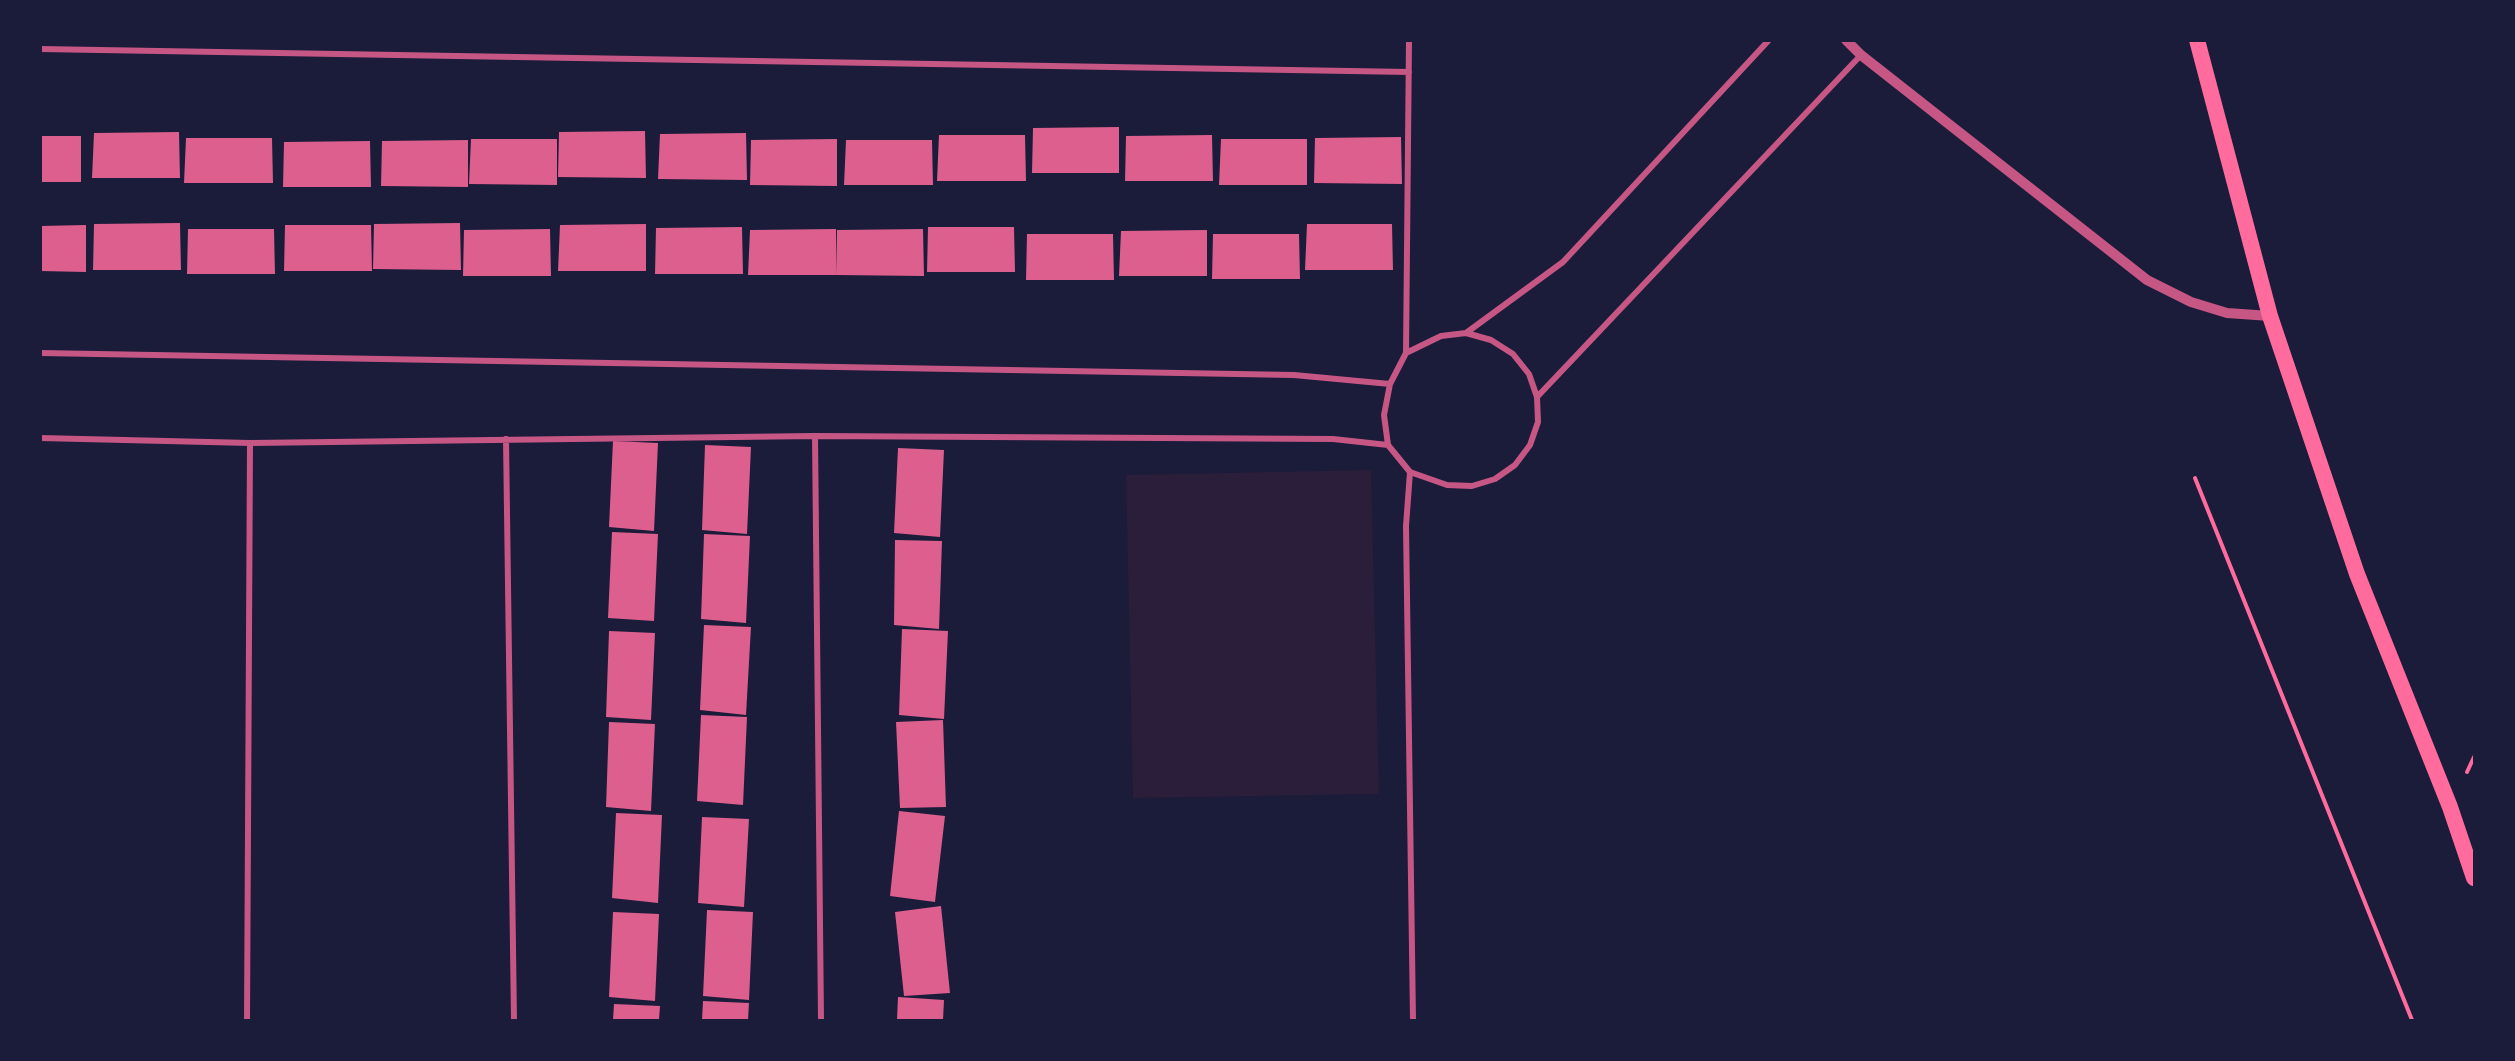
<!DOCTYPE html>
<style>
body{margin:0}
#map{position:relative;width:2515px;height:1061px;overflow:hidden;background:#1b1b3a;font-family:"Noto Sans",sans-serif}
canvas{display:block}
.frame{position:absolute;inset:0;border:42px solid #1b1b3a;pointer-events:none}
</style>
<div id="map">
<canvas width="2515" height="1061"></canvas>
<div class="frame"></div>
</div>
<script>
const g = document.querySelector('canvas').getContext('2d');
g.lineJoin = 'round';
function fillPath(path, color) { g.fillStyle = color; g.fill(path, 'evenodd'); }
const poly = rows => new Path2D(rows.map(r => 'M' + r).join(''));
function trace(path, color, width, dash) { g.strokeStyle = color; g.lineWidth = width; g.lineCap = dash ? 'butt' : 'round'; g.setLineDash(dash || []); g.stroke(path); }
fillPath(poly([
 [1371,470,1379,794,1133,798,1126,475]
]), '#2a1e3b');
fillPath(poly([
 [1119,127,1119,173,1032,173,1033,128],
 [645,131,646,178,558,177,559,132],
 [179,132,180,178,92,178,94,133],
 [746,133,747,180,658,179,660,134],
 [939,135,1025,135,1026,181,937,181],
 [1212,135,1213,181,1125,181,1126,136],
 [40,136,81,136,81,182,40,182],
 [1401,137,1402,184,1314,183,1315,138],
 [186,138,272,138,273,183,184,183],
 [471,139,557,139,557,185,469,184],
 [837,139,837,186,750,185,751,140],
 [1221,139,1307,139,1307,185,1219,185],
 [468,140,468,187,381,186,382,141],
 [846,140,932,140,933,185,844,185],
 [370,141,371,187,283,187,284,142],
 [180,223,181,270,93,270,94,224],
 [460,223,461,270,373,269,374,224],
 [646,224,646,271,558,271,560,225],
 [1307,224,1392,224,1393,270,1305,270],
 [86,225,86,272,40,271,40,226],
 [285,225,371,225,372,271,284,271],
 [742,227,743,274,655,274,656,228],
 [928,227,1014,227,1015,272,927,272],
 [188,229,274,229,275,274,187,274],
 [550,229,551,276,463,276,464,230],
 [836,229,836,275,748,275,750,230],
 [923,229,924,276,836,275,837,230],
 [1207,230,1207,276,1119,276,1121,231],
 [1027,234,1113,234,1114,280,1026,280],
 [1213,234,1299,234,1300,279,1212,279],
 [613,441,658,443,654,531,609,527],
 [705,445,751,447,747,534,702,530],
 [898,448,944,450,940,537,894,533],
 [612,532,658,534,654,621,608,618],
 [704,534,750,536,746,623,701,619],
 [895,540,942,541,939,629,894,625],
 [704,625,751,627,746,715,700,710],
 [902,629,948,631,944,719,899,715],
 [609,631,655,633,651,720,606,717],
 [701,715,747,717,743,805,697,801],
 [943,720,946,807,900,808,896,722],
 [609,722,655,724,651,811,606,807],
 [899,811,945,816,935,902,890,896],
 [616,813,662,815,658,903,612,898],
 [702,817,749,819,744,907,698,903],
 [941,906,950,993,904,996,895,912],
 [707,910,753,912,749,1000,703,996],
 [613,912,659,914,655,1001,609,997],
 [898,997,944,1000,943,1020,897,1020],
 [703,1001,749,1003,748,1020,702,1020],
 [614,1004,660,1006,659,1020,613,1020]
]), '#dd5f8e');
trace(poly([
 [2195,478,2412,1020],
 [2467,772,2474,757]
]), '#ff6b9d', 4);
trace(poly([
 [40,49,1409,72],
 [1466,333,1491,340,1513,354,1529,374,1537,397,1538,422,1530,445,1515,465,1495,479,1472,486,1447,485,1410,472,1388,445,1384,415,1390,384,1406,353,1441,336,1466,333],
 [1466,333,1563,262,1769,40],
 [40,353,1294,375,1390,384],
 [1406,353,1409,40],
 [1537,397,1861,55],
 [815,436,821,1020],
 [40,438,250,443,815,436,1333,439,1388,445],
 [506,439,514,1020],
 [1410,472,1406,526,1413,1020],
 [247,1020,250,443]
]), '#c65784', 6);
trace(poly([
 [1846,40,1861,55,2147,280,2191,302,2227,313,2270,316]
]), '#c65784', 10);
trace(poly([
 [2197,40,2270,316,2357,574,2450,807,2474,878]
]), '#ff6b9d', 16);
</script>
